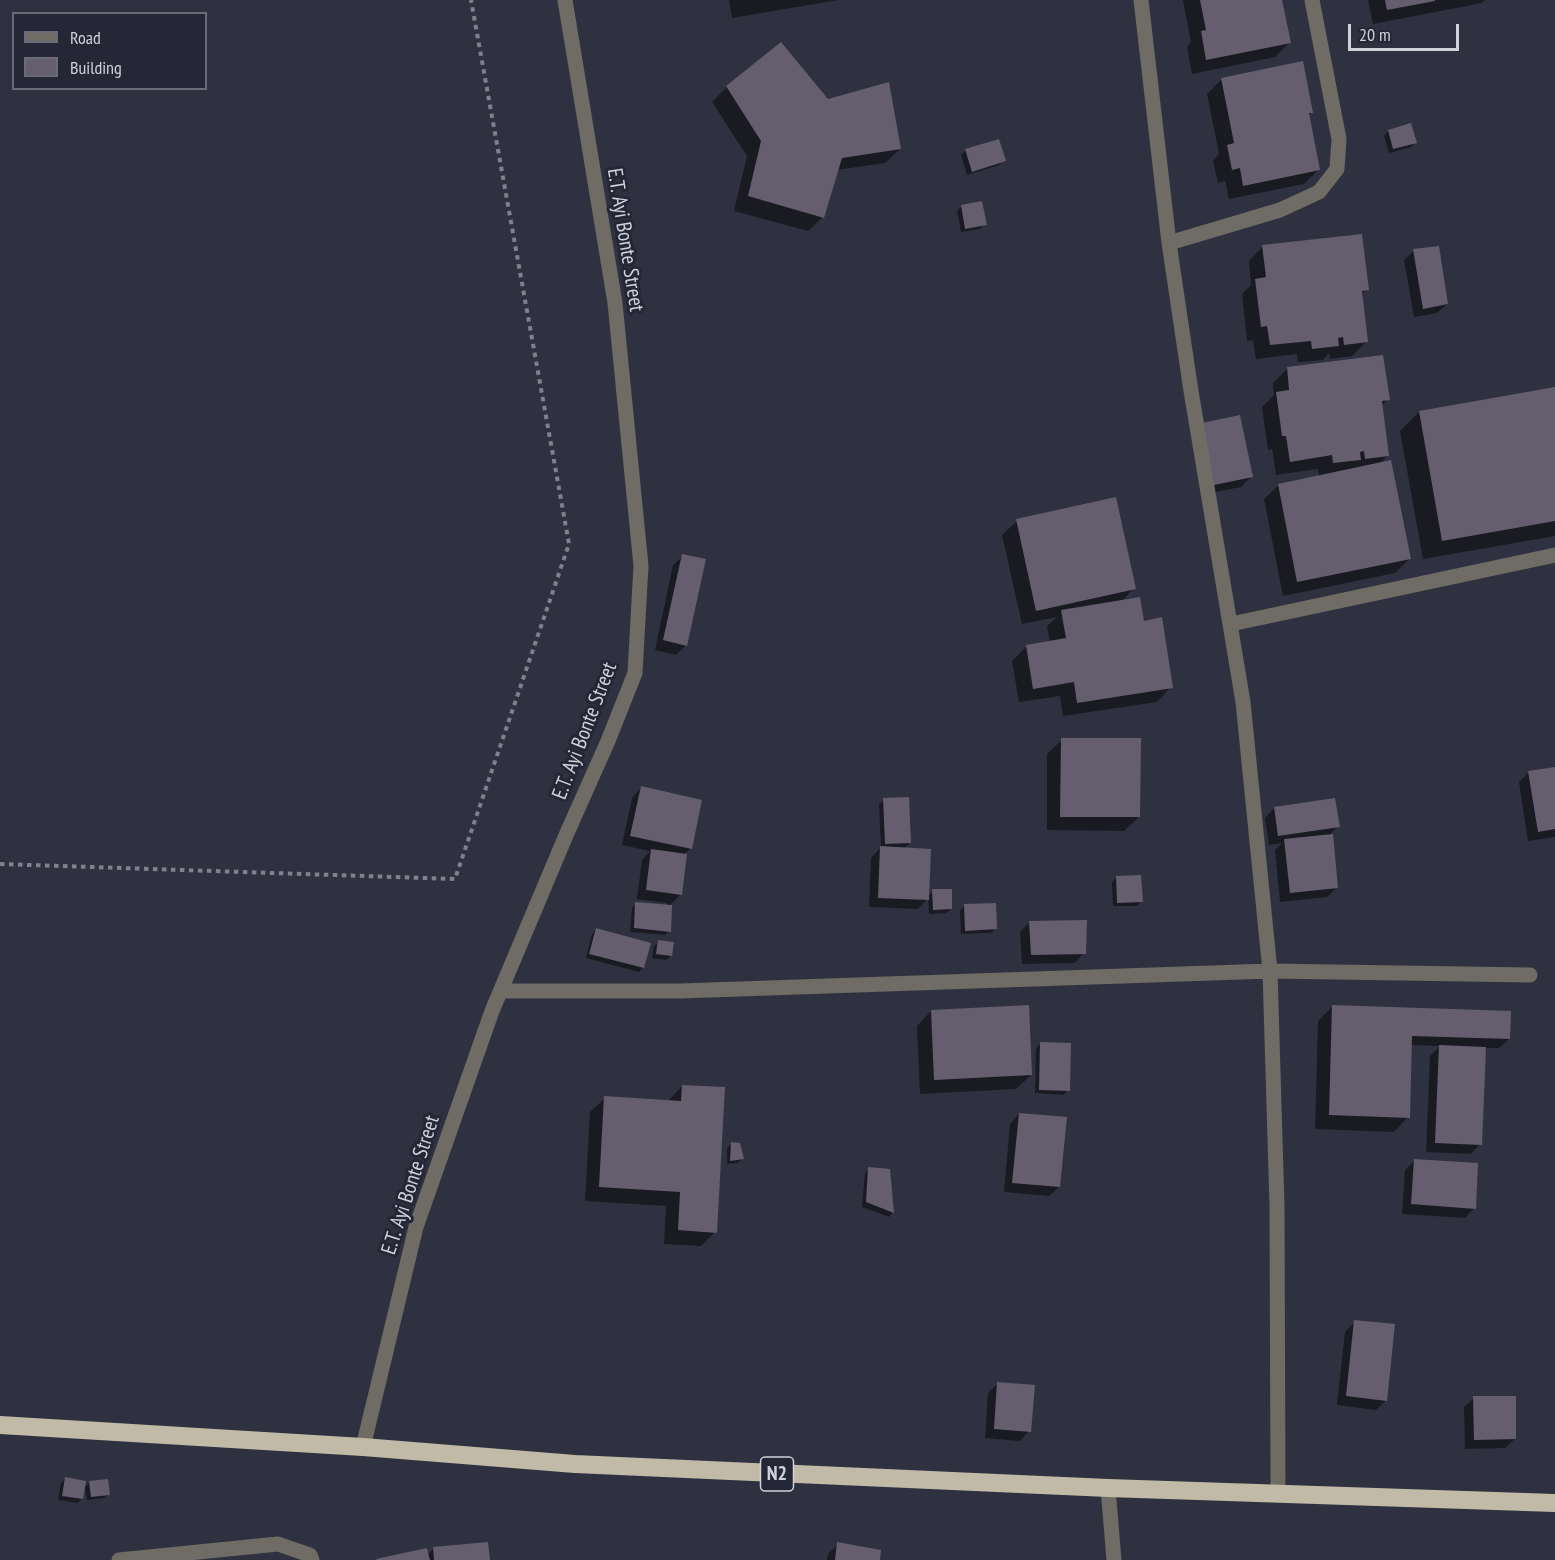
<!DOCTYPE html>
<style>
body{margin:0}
#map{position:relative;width:1555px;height:1560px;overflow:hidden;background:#2f3141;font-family:"PT Sans Narrow",sans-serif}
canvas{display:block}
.legend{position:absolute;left:12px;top:12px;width:195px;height:78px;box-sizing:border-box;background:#262736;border:2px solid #6a6b78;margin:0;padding:8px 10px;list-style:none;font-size:18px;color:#cfd1db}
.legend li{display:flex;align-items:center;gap:12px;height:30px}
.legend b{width:30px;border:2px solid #6a6b78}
.scale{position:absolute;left:1348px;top:24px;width:111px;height:27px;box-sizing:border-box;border:3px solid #cfd1db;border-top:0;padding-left:8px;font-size:18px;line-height:21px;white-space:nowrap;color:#cfd1db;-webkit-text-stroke:4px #262736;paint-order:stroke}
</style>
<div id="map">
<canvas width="1555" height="1560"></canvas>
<ul class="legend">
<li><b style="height:8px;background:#6e6c64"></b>Road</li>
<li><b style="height:16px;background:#655e6f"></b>Building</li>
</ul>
<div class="scale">20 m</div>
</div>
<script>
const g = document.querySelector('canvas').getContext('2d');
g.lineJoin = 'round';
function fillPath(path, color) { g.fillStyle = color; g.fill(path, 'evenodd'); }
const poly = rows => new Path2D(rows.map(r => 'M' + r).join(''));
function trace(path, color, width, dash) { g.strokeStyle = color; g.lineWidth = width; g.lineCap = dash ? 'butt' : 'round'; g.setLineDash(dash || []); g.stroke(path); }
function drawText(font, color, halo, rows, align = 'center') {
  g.font = font + ' "PT Sans Narrow",sans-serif'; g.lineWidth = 6; g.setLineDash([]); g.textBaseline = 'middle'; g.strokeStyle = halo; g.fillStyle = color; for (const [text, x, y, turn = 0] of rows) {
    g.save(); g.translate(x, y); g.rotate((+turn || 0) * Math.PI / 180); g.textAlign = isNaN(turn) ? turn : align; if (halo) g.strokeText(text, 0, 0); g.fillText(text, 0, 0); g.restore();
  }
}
fillPath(poly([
 [729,0,838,0,732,18],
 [1183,0,1281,0,1289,43,1275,57,1192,74,1187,47,1191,42],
 [1368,0,1485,0,1482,3,1373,24],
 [781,44,828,101,900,149,885,163,836,170,823,217,808,231,734,211,747,156,712,102,727,87],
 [1221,80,1312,112,1308,116,1319,169,1304,184,1229,199,1225,181,1218,183,1213,161,1219,154,1207,94],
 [1388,131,1415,142,1411,147,1389,153,1384,136],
 [998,141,1004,160,999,165,967,175,961,155,965,151],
 [961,207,985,224,980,229,961,232,957,211],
 [1263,246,1367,289,1361,295,1366,342,1352,356,1330,359,1329,353,1323,360,1298,362,1297,354,1256,359,1253,340,1247,341,1242,294,1251,285,1249,261],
 [1414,251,1447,304,1437,313,1414,317,1404,260],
 [1287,369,1388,399,1381,406,1388,455,1379,465,1409,559,1395,573,1283,596,1264,499,1279,485,1319,477,1318,469,1276,475,1272,449,1268,450,1262,407,1274,395,1273,383],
 [1555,388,1555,536,1423,559,1400,431,1419,412],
 [1193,434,1251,477,1241,487,1205,494],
 [1017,521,1134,588,1121,602,1143,622,1171,687,1157,702,1063,716,1060,696,1019,702,1012,661,1027,646,1050,642,1047,626,1057,617,1022,624,1002,535],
 [683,556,686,645,676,655,655,650,673,565],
 [1062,740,1139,817,1124,831,1047,830,1047,754],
 [1555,768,1555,837,1528,841,1519,782,1529,772],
 [641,788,690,849,685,853,681,894,671,904,669,931,665,935,630,932,632,908,636,904,667,906,667,903,637,899,642,860,650,851,622,845,632,798],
 [884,800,910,843,903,849,928,896,933,891,951,909,946,913,929,914,928,898,918,909,869,907,871,858,881,847,879,804],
 [1274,808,1338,826,1331,833,1337,887,1327,897,1280,902,1275,850,1282,843,1269,845,1265,818],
 [1116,878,1141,901,1137,906,1113,906,1112,882],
 [965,906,995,929,991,933,961,934,960,910],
 [1030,922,1084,953,1075,963,1022,964,1020,932],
 [596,930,643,967,639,972,586,958,592,934],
 [659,942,671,956,666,960,652,958,654,946],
 [1333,1006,1509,1039,1499,1048,1484,1048,1480,1144,1471,1154,1426,1152,1430,1056,1440,1046,1410,1045,1408,1117,1394,1132,1315,1129,1318,1021],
 [931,1011,1031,1075,1016,1089,920,1094,917,1026],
 [1040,1044,1068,1090,1064,1095,1035,1093,1036,1048],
 [682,1086,715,1232,701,1246,664,1244,666,1206,585,1201,590,1112,605,1098,668,1101],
 [1019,1114,1059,1187,1049,1196,1004,1192,1010,1124],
 [731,1144,742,1159,738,1163,727,1164,727,1148],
 [1414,1161,1474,1208,1465,1218,1402,1214,1405,1170],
 [869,1169,893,1212,889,1217,862,1207,865,1173],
 [1355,1322,1386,1400,1376,1410,1337,1405,1345,1332],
 [998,1383,1029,1431,1020,1441,985,1438,988,1393],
 [1474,1398,1515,1439,1505,1448,1465,1449,1464,1407],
 [65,1479,82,1499,77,1503,58,1500,61,1483],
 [90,1482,108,1494,104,1498,87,1500,85,1487],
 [838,1544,878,1560,827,1560,828,1554],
 [434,1548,488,1560,379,1560,427,1555]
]), '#0007');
fillPath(poly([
 [1200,0,1282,0,1291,43,1206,60,1201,31,1206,30],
 [1385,0,1435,0,1435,1,1387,10],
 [781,42,828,99,889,82,901,149,842,158,824,218,748,196,761,141,726,86],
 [1303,61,1313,113,1309,113,1320,170,1243,186,1240,168,1232,170,1227,145,1234,143,1221,78],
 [1411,123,1417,143,1393,149,1388,130],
 [999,139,1006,161,972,172,965,149],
 [982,201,987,225,965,229,961,205],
 [1362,234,1369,290,1362,291,1368,342,1344,345,1343,337,1338,338,1339,346,1312,349,1311,341,1270,345,1267,326,1261,327,1255,279,1266,277,1262,245],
 [1439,246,1448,304,1423,309,1413,249],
 [1383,355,1390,400,1382,401,1389,456,1365,459,1364,451,1360,452,1361,460,1333,463,1332,455,1290,462,1286,436,1282,436,1276,392,1289,390,1287,367],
 [1555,387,1555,521,1442,541,1419,411],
 [1240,415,1253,477,1214,485,1202,423],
 [1391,460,1411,559,1297,582,1278,484],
 [1116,497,1136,589,1036,611,1016,519],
 [682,554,706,559,687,646,663,640],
 [1140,597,1144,621,1162,617,1173,688,1077,703,1074,682,1033,689,1026,645,1066,638,1061,610],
 [1061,738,1141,738,1140,817,1060,817],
 [1555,767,1555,829,1538,832,1528,771],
 [641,786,702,800,692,849,630,836],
 [909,797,911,843,885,844,883,798],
 [1335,798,1340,827,1278,836,1274,807],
 [1333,834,1338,888,1290,893,1284,839],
 [880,846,931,849,929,900,878,898],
 [651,849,687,854,682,895,646,890],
 [1141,875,1143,902,1117,903,1116,876],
 [932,889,952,889,952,909,933,910],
 [635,902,672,905,671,932,634,928],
 [996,903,997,929,965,931,964,904],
 [1087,920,1086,954,1031,955,1029,921],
 [596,928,651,943,644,968,589,954],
 [658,940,674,942,672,956,656,954],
 [1029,1005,1032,1075,934,1080,931,1010],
 [1332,1005,1511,1011,1510,1039,1412,1036,1410,1118,1329,1115],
 [1040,1042,1071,1043,1070,1091,1039,1090],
 [1439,1045,1486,1047,1482,1145,1435,1143],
 [682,1085,725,1087,717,1233,678,1230,680,1192,599,1187,604,1096,681,1101],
 [1019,1113,1067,1117,1060,1187,1012,1183],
 [731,1142,740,1143,744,1159,730,1161],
 [1414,1159,1478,1163,1476,1209,1411,1204],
 [868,1167,890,1169,894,1213,866,1202],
 [1354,1320,1395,1324,1387,1401,1346,1396],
 [997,1382,1035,1385,1031,1432,994,1429],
 [1473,1396,1516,1396,1516,1439,1474,1440],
 [65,1477,86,1481,83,1499,62,1496],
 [108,1479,110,1495,91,1497,89,1481],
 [488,1542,490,1560,434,1560,433,1547],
 [837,1542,881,1550,880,1560,835,1560],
 [427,1548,430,1560,377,1560,376,1559]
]), '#655e6f');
trace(poly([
 [0,864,455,879,569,544,471,0]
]), '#7f818e', 4, [4.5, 4.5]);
trace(poly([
 [1141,0,1169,243,1191,391,1243,702,1270,971,1277,1206,1278,1493],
 [1169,243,1280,210,1319,192,1337,169,1339,139,1312,0],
 [1231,624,1555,555],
 [502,991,680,991,1270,971,1530,975],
 [363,1447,416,1227,492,1011,567,833,608,741,635,673,641,566,615,303,565,0],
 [1108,1488,1114,1560],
 [119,1560,278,1544,310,1555,312,1560]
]), '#6e6c64', 15);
trace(poly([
 [0,1425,363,1447,575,1464,1108,1488,1555,1503]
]), '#c0baa6', 18);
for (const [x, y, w] of [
 [777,1474,33]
]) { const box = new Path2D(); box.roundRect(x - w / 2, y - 17, w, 34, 4.5); g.fillStyle = '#262736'; g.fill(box); trace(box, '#cfd1db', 1.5); }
drawText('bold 20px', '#cfd1db', null, [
 ["N2",777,1474]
]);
drawText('21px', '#cfd1db', '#262736', [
 ["E.T. Ayi Bonte Street",625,240,81],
 ["E.T. Ayi Bonte Street",585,731,-69],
 ["E.T. Ayi Bonte Street",411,1185,-72]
]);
</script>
